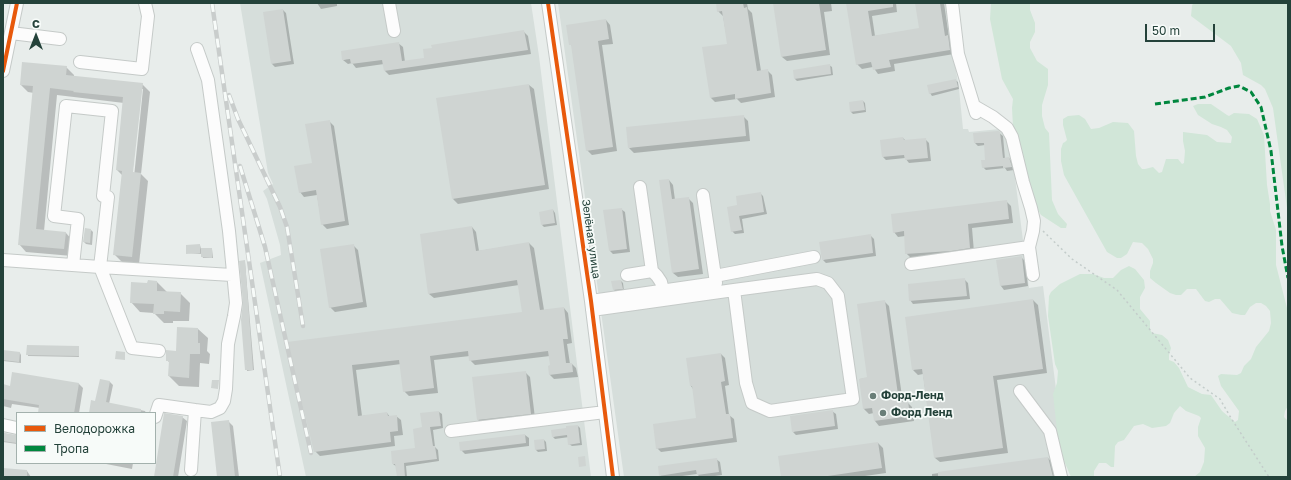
<!DOCTYPE html>
<meta charset="utf-8">
<style>
body{margin:0}
#map{position:relative;width:1291px;height:480px;overflow:hidden;background:#e8edeb;font-family:"Golos Text",sans-serif}
canvas{display:block}
.frame{position:absolute;inset:0;border:4px solid #24423a;pointer-events:none}
.legend{position:absolute;left:16px;top:412px;width:140px;height:52px;box-sizing:border-box;background:#f7fbf9;border:1px solid #a3b1ad;margin:0;padding:5px 7px;list-style:none;font-size:12px;color:#24423a}
.legend li{display:flex;align-items:center;gap:8px;height:20px}
.legend b{width:20px;border:1px solid #a3b1ad}
.north{position:absolute;left:16px;top:16px;width:40px;height:40px;-webkit-text-stroke:3px #f7fbf9;paint-order:stroke;rotate:0deg;font-size:11px;font-weight:700;line-height:16px;text-align:center;color:#24423a}
.north::after{content:'';display:block;margin:auto;width:14px;height:18px;background:#24423a;clip-path:polygon(50% 0,100% 100%,50% 72%,0 100%)}
.scale{position:absolute;left:1145px;top:24px;width:70px;height:18px;box-sizing:border-box;border:2px solid #24423a;border-top:0;padding-left:5px;font-size:12px;line-height:14px;white-space:nowrap;color:#24423a;-webkit-text-stroke:3px #f7fbf9;paint-order:stroke}
</style>
<div id="map">
<canvas width="1291" height="480"></canvas>
<div class="frame"></div>
<ul class="legend">
<li><b style="height:5px;background:#e8590c"></b>Велодорожка</li>
<li><b style="height:5px;background:#00873e"></b>Тропа</li>
</ul>
<div class="north">С</div>
<div class="scale">50 m</div>
</div>
<script>
const g = document.querySelector('canvas').getContext('2d');
g.lineJoin = 'round';
function fillPath(path, color) { g.fillStyle = color; g.fill(path, 'evenodd'); }
const poly = rows => new Path2D(rows.map(r => 'M' + r).join(''));
function trace(path, color, width, dash) { g.strokeStyle = color; g.lineWidth = width; g.lineCap = dash ? 'butt' : 'round'; g.setLineDash(dash || []); g.stroke(path); }
function drawText(font, color, halo, rows, align = 'center') {
  g.font = font + ' "Golos Text",sans-serif'; g.lineWidth = 3.5; g.setLineDash([]); g.textBaseline = 'middle'; g.strokeStyle = halo; g.fillStyle = color; for (const [text, x, y, turn = 0] of rows) {
    g.save(); g.translate(x, y); g.rotate((+turn || 0) * Math.PI / 180); g.textAlign = isNaN(turn) ? turn : align; if (halo) g.strokeText(text, 0, 0); g.fillText(text, 0, 0); g.restore();
  }
}
fillPath(poly([
 [240,3,531,3,539,56,591,477,306,477,260,263,281,255,280,245,267,199,263,191,273,184,268,173],
 [558,3,945,3,959,89,963,129,968,129,969,132,1000,129,1010,138,1029,288,1043,286,1067,477,624,477]
]), '#d6dedb');
fillPath(poly([
 [991,3,1030,3,1030,10,1035,23,1035,32,1030,42,1030,48,1037,61,1048,69,1048,85,1042,105,1042,116,1045,128,1049,133,1052,200,1058,214,1067,224,1066,228,1061,228,1041,215,1035,205,1013,127,1012,108,1013,99,1002,79,990,19],
 [1193,3,1288,3,1288,215,1273,108,1265,89,1261,85,1243,75,1241,63,1231,46,1191,16,1192,6],
 [1198,104,1211,104,1227,115,1229,116,1234,113,1249,114,1257,119,1264,135,1267,185,1270,204,1270,211,1276,230,1276,265,1287,308,1288,406,1285,411,1284,417,1288,421,1288,477,1194,477,1200,472,1204,462,1205,448,1198,436,1198,427,1201,418,1199,416,1186,411,1180,406,1174,413,1170,423,1166,426,1152,428,1143,424,1134,426,1124,440,1118,442,1115,446,1114,467,1111,467,1106,463,1099,463,1094,471,1094,477,1071,477,1059,449,1053,394,1057,383,1058,371,1055,364,1048,316,1049,296,1051,292,1060,284,1080,274,1093,274,1104,278,1113,278,1121,270,1129,266,1135,269,1144,280,1145,288,1140,297,1140,309,1150,321,1150,329,1152,333,1162,335,1168,340,1171,348,1169,355,1169,360,1174,362,1179,368,1188,387,1202,394,1211,395,1222,411,1235,422,1238,420,1239,411,1221,386,1218,376,1221,374,1237,375,1241,373,1244,366,1251,359,1256,347,1269,331,1271,323,1270,311,1266,306,1261,303,1256,303,1250,307,1245,315,1241,315,1232,313,1220,299,1215,299,1209,302,1205,301,1196,289,1187,289,1181,295,1176,295,1170,293,1156,283,1150,278,1150,271,1153,263,1153,259,1148,249,1142,243,1133,242,1127,254,1121,258,1117,258,1107,252,1064,175,1061,161,1061,149,1063,143,1065,142,1067,140,1063,125,1063,119,1068,116,1079,115,1085,119,1091,129,1099,128,1113,122,1128,123,1134,131,1136,156,1138,164,1142,169,1145,169,1153,167,1159,173,1162,172,1166,159,1178,159,1182,164,1184,163,1185,151,1183,141,1183,132,1207,135,1217,142,1231,143,1232,137,1227,130,1221,127,1212,124,1198,115,1193,106]
]), '#d1e6d8');
fillPath(poly([
 [317,3,337,3,337,6,321,9],
 [422,3,433,3,424,4],
 [717,3,747,3,748,9,752,13,761,71,767,70,772,75,775,97,741,103,737,99,715,102,711,98,728,44,723,16,718,11],
 [774,3,831,3,832,11,824,12,830,55,787,61,782,57],
 [847,3,896,3,897,12,872,16,875,36,920,29,916,3,944,3,949,37,953,41,954,54,894,64,895,71,878,74,873,67,862,69,857,64],
 [283,10,286,13,294,64,275,67,272,64],
 [606,20,610,25,613,44,602,45,617,151,592,155,587,150,573,47,570,44],
 [524,32,528,36,531,54,389,75,385,71,384,64,356,68,352,63,348,64,343,60,398,43,403,47,405,62,425,59],
 [829,65,832,67,833,75,797,81,795,79,794,71],
 [66,67,74,75,74,77,142,84,150,92,141,174,148,181,139,264,122,262,114,254,123,176,117,170,124,103,57,95,44,231,66,233,73,241,72,256,26,252,19,244,34,93,28,92,21,85],
 [141,89,143,89,134,177,132,177],
 [955,80,958,82,959,89,932,96,930,93],
 [529,85,534,89,549,189,458,204,453,199],
 [863,101,865,103,866,112,853,114,851,112,850,103],
 [743,116,748,121,750,141,634,153,629,148],
 [329,121,334,126,349,225,327,229,322,224,317,195,304,197,300,192,313,164],
 [998,132,1003,136,1005,159,1009,158,1012,162,1014,170,1007,171,1005,168,986,170,983,167,986,161,985,145,978,146,975,143],
 [903,138,906,141,925,139,929,143,931,161,909,163,905,158,886,160,883,157],
 [669,180,673,185,675,200,688,198,693,203,703,274,678,277,673,273],
 [760,193,763,196,767,214,742,219,744,233,735,234,732,231,739,206],
 [1006,201,1011,206,1013,223,972,228,974,252,911,258,906,253,905,236,898,237,894,232],
 [621,209,625,212,630,252,613,254,610,251],
 [553,210,555,213,557,225,544,227,542,225],
 [472,227,476,232,479,251,529,243,534,248,544,310,564,308,568,313,572,343,567,344,570,364,572,364,576,368,578,377,554,379,550,375,551,366,550,356,475,365,470,360,470,356,434,360,438,393,409,396,404,391,401,364,356,370,362,416,387,413,390,417,396,416,401,420,403,435,394,436,395,446,320,456,315,451,289,343,523,313,519,285,434,298,429,294],
 [91,230,93,232,92,245,86,244,84,242],
 [870,235,874,239,876,256,826,263,823,260],
 [200,245,201,249,212,249,213,258,203,258,202,254,187,253],
 [353,245,358,250,367,307,335,312,330,307],
 [1021,257,1025,261,1028,286,1004,290,1001,286,997,261],
 [245,262,254,370,247,371,242,320,244,302],
 [965,280,968,283,970,299,913,304,910,300],
 [149,281,157,282,167,292,180,293,190,303,189,321,173,321,173,323,164,323,154,313,140,312,131,302,148,284],
 [621,281,623,283,624,291,616,292,614,290],
 [1033,300,1038,305,1047,373,997,380,1008,453,940,462,935,458,923,374,918,375,913,370],
 [884,301,889,306,903,403,907,402,912,407,914,421,879,426,875,421,874,413,869,414,864,409,860,379,868,378],
 [178,328,198,329,208,338,207,351,210,354,209,364,200,363,199,387,179,386,169,376,170,363,167,360,177,352],
 [28,346,78,347,79,357,28,356],
 [3,351,20,353,21,355,21,363,3,361],
 [721,354,725,358,729,385,725,386,729,415,734,419,737,442,661,452,657,448,698,419,693,389,691,386],
 [525,372,530,377,535,418,483,425,478,420],
 [13,373,79,384,83,388,79,413,39,413,40,408,12,404,11,408,3,406,3,385,11,387],
 [101,380,110,382,113,385,109,404,145,411,146,413,90,413,96,402],
 [832,411,836,414,838,429,796,435,793,432],
 [439,412,442,414,443,428,433,430,435,447,438,450,439,461,406,466,407,477,398,477,397,467,393,464,416,449,423,428],
 [182,417,187,421,178,477,155,477],
 [228,421,233,426,239,477,218,477],
 [578,426,580,428,582,445,572,446,569,444,569,437,555,439,553,437],
 [3,433,17,436,17,444,3,442],
 [525,435,529,438,529,446,465,454,461,450],
 [544,440,546,442,547,451,538,452,536,450,535,441],
 [878,443,883,448,886,473,858,477,782,477],
 [1048,458,1053,463,1057,477,932,477,932,474],
 [716,459,720,462,722,475,708,477,700,477,697,474,675,477,662,477,660,475],
 [101,463,133,463,132,469],
 [3,469,27,471,31,477,3,477]
]), '#0003');
fillPath(poly([
 [716,3,743,3,744,8,747,7,757,71,768,69,771,93,735,99,735,94,710,98,702,47,727,44,722,11,717,12],
 [773,3,819,3,826,50,781,57],
 [846,3,893,3,893,7,868,11,872,36,919,28,915,3,940,3,945,36,948,35,950,50,889,60,891,67,873,70,871,62,856,65],
 [283,9,291,61,271,64,263,12],
 [606,19,609,39,598,41,613,147,586,151,571,45,569,45,566,25],
 [524,30,528,50,384,71,382,60,351,64,350,59,342,60,341,51,399,42,402,61,424,58,423,49,432,48,431,45],
 [22,62,67,66,66,75,143,83,133,172,141,173,132,257,113,255,122,171,116,170,123,97,73,92,74,91,50,88,36,229,66,232,64,249,18,245,33,86,20,85],
 [830,64,831,74,794,79,793,70],
 [956,79,958,87,929,94,927,85],
 [529,84,545,185,452,199,436,98],
 [863,100,865,110,850,112,849,102],
 [744,115,746,136,628,148,626,127],
 [330,120,345,221,321,225,316,190,299,193,294,166,312,163,305,124],
 [998,131,1000,132,1003,158,1009,157,1012,167,1003,168,1003,166,982,168,981,160,985,160,984,143,974,143,973,133],
 [903,137,904,140,926,138,928,158,905,160,904,155,882,157,880,140],
 [669,179,672,199,689,197,699,269,672,273,659,180],
 [761,192,764,212,739,216,742,230,731,232,727,207,737,205,736,196],
 [1007,200,1009,219,968,224,970,248,951,251,905,254,904,231,893,233,891,214],
 [622,208,627,249,609,251,603,210],
 [553,209,555,223,541,225,539,212],
 [472,226,476,251,529,242,540,310,564,307,568,339,563,339,566,363,572,363,573,372,549,375,548,366,550,365,548,351,469,361,468,351,430,356,434,388,403,392,399,360,352,365,358,416,387,412,388,416,397,415,398,431,390,432,391,442,314,452,287,342,522,312,517,280,428,294,420,234],
 [85,228,91,229,90,243,83,242],
 [871,234,873,253,822,260,819,242],
 [200,244,200,253,186,254,186,245],
 [354,244,363,302,329,308,320,249],
 [201,248,212,248,212,258,201,257],
 [1022,256,1025,283,1000,286,996,260],
 [245,260,253,370,245,370,241,320,243,302,239,261],
 [965,278,967,296,909,301,908,284],
 [148,280,157,281,157,291,181,292,180,312,164,311,164,314,153,314,154,304,130,303,131,282,147,283],
 [621,280,623,289,613,290,611,281],
 [1033,299,1043,369,993,376,1003,448,934,458,922,369,912,370,905,317],
 [885,300,899,402,908,401,910,416,874,421,872,408,863,409,859,379,867,377,857,304],
 [177,327,198,328,198,343,200,343,200,354,190,354,189,378,168,376,169,361,166,361,166,350,176,351],
 [27,345,79,346,79,356,26,355],
 [3,350,20,352,19,362,3,360],
 [116,351,125,352,125,360,115,359],
 [721,353,725,381,721,382,726,414,730,414,733,438,656,449,653,424,696,418,692,386,690,386,686,358],
 [526,371,531,414,477,420,472,377],
 [12,372,79,383,74,413,38,413,39,405,3,399,3,384,10,386],
 [100,379,110,381,106,402,141,409,141,413,89,413,91,400,95,401],
 [212,380,219,380,218,389,211,388],
 [833,410,835,426,792,432,790,416],
 [439,411,441,426,430,427,433,446,435,446,437,459,404,463,405,477,397,477,395,464,392,464,391,451,415,448,413,429,422,427,420,413],
 [164,413,183,416,173,477,154,477],
 [229,420,235,477,217,477,211,422],
 [578,425,580,443,568,445,567,435,552,437,551,430,566,428,566,426],
 [3,433,17,435,17,443,3,441],
 [525,434,526,443,460,451,459,442],
 [544,439,545,449,535,450,534,440],
 [878,442,882,468,821,477,781,477,778,456],
 [585,456,586,466,579,467,578,457],
 [1048,457,1053,477,938,477,938,472],
 [717,458,719,472,697,475,696,470,659,476,658,466],
 [3,468,27,470,27,477,3,477]
]), '#cfd4d2');
const minor = poly([
 [389,3,394,31],
 [548,3,591,301,613,477],
 [952,3,958,54,976,113],
 [11,33,60,39],
 [80,62,142,69,148,16,145,3],
 [3,71,17,3],
 [974,106,993,117,1007,128,1012,137,1023,182,1031,208,1034,221,1033,231,1029,247,1033,275],
 [3,260,100,267,232,275],
 [911,264,1029,247],
 [73,265,78,219,54,216,66,106,112,111,103,196,108,197,100,267,132,348,159,351],
 [652,271,657,276,661,282,663,291],
 [627,275,652,271,640,187],
 [715,276,814,257],
 [591,301,716,283,703,195],
 [592,310,734,290,746,383,752,403,770,411,853,399,838,296,828,283,817,279,734,290],
 [1020,391,1050,431,1061,477],
 [195,410,211,412,220,408,224,401,226,389,228,344,234,316,236,303,229,231,208,80,197,49],
 [155,417,159,405,195,410,191,470],
 [3,425,17,428],
 [451,431,605,412]
]);
trace(minor, '#c5cac8', 14);
trace(poly([
 [1043,231,1072,259,1117,290,1190,378,1220,399,1231,418,1269,477]
]), '#c3ccca', 1.5, [2, 3]);
trace(minor, '#fcfcfc', 12);
const rail = poly([
 [212,3,280,477],
 [229,95,238,119,280,207,287,227,303,326],
 [240,166,265,247,311,453]
]);
trace(rail, '#c9cdcc', 4.5);
trace(rail, '#f7fbf9', 3, [9]);
trace(poly([
 [1155,104,1205,97,1229,88,1239,86,1251,92,1261,107,1271,151,1282,246,1288,278]
]), '#00873e', 3, [6, 3]);
trace(poly([
 [548,3,591,301,613,477],
 [3,71,17,3]
]), '#e8590c', 4);
for (const [x, y, r, color] of [
 [873,396,4,"#697e78"],
 [883,413,4,"#697e78"]
]) { const dot = new Path2D(); dot.arc(x, y, r, 0, 2 * Math.PI); g.fillStyle = color; g.fill(dot); trace(dot, '#f7fbf9', 1.5); }
drawText('11px', '#24423a', '#f7fbf9', [
 ["Зелёная улица",591,239,82]
]);
drawText('bold 11px', '#24423a', '#f7fbf9', [
 ["Форд-Ленд",881,396],
 ["Форд Ленд",891,413]
], 'left');
</script>
